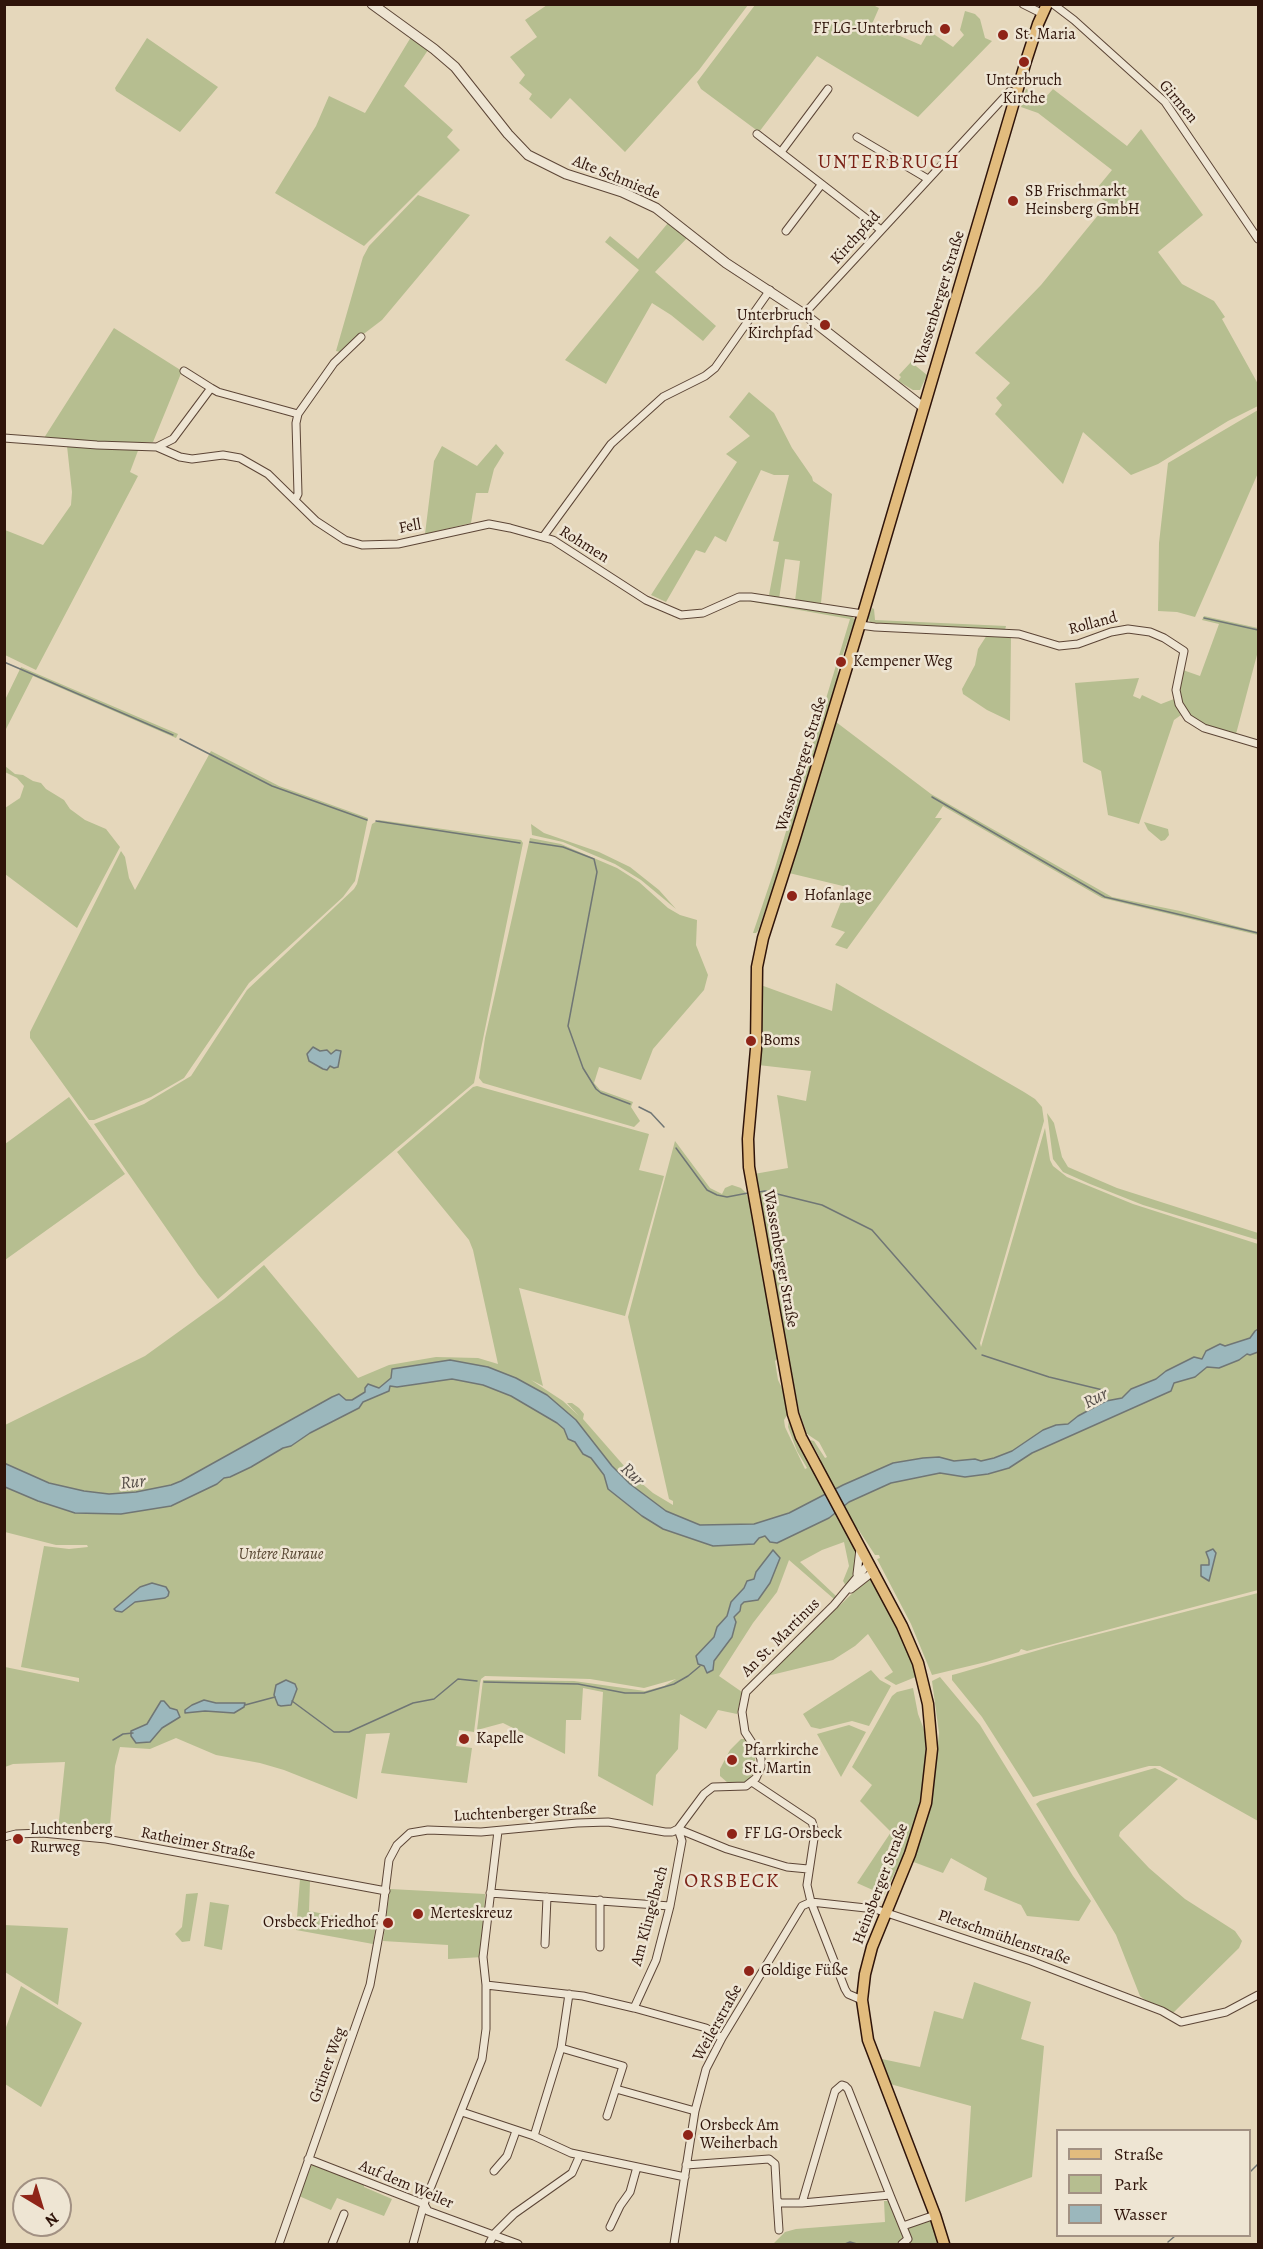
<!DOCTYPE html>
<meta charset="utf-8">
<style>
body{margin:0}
#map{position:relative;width:1263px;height:2249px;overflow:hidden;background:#e5d7bb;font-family:Alegreya,serif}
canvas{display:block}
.frame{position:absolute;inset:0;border:6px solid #2f140a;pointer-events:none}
.legend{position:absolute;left:1056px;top:2129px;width:195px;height:108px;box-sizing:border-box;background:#eee5d3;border:2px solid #a29183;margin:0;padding:8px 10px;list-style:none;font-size:18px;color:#2f140a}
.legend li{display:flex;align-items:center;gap:12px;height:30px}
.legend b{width:30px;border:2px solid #a29183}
.north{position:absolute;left:12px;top:2177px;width:60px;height:60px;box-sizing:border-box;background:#eee5d3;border:2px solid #a29183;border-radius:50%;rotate:142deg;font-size:16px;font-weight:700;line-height:24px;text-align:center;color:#2f140a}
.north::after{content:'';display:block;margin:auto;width:21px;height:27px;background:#8f2418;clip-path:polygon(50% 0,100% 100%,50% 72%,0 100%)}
</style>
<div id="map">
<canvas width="1263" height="2249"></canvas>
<div class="frame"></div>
<ul class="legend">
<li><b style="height:8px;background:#e2bc7e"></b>Straße</li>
<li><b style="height:16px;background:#b6be90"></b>Park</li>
<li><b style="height:16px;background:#9bb7bc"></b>Wasser</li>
</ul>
<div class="north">N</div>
</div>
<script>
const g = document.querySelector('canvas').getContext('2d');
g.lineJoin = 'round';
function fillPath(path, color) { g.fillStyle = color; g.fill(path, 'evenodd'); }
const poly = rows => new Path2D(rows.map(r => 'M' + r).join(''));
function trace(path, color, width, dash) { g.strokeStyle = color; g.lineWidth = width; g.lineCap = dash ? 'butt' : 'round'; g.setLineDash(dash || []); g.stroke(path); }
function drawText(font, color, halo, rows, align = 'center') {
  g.font = font + ' Alegreya,serif'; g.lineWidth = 5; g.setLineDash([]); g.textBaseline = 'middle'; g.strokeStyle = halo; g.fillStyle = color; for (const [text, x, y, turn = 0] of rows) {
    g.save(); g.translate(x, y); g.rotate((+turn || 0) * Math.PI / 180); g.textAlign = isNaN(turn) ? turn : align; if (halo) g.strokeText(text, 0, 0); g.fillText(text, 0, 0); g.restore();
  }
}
fillPath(poly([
 [547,5,547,4,748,5,699,70,625,152,570,98,551,119,529,99,532,94,519,83,525,75,510,57,537,37,525,20],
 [755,5,873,5,879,8,872,24,921,45,929,31,953,47,964,35,960,30,965,11,975,14,980,19,985,38,992,41,918,117,817,56,759,132,701,89,697,82],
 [411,37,428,50,404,86,453,130,447,137,460,150,364,246,275,193,316,126,329,96,365,113],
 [147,38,218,87,180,132,116,91,115,88],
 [1026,89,1045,98,1053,89,1127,146,1141,129,1203,215,1158,252,1182,284,1214,301,1225,317,1222,319,1258,384,1258,406,1228,421,1158,464,1131,475,1083,432,1063,484,995,414,1002,405,996,398,1010,383,975,353,1041,285,1108,203,1093,193,1112,170,1038,113,1021,107],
 [418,195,470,215,382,320,340,352,336,351,363,257,369,246],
 [668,223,687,238,655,272,716,326,703,341,671,315,652,303,606,384,565,360,639,270,605,242,610,236,638,259],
 [114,328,182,371,153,442,78,442,44,438],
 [911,362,927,375,920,390,913,390,898,381,901,377,899,375],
 [749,392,774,413,792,448,812,477,813,481,832,494,821,603,795,601,800,561,785,559,779,599,769,595,779,542,773,541,789,475,774,475,761,470,726,542,715,536,705,553,696,550,666,602,651,595,737,462,726,454,750,436,729,417],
 [1258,410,1258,473,1195,617,1177,612,1158,611,1159,543,1168,463],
 [496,444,504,453,494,469,488,493,476,493,471,523,425,534,434,461,442,446,477,466],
 [67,446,139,448,130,472,138,476,36,670,5,655,5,530,43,545,71,505,72,492],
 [746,599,851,615,855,620,838,668,837,684,798,814,758,931,756,933,753,933,775,868,850,619,748,601,730,602],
 [872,608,874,609,875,620,1006,626,1005,630,880,625,870,622,868,618],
 [1204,616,1258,628,1258,651,1236,734,1210,728,1189,714,1178,693,1180,669,1200,676,1219,624,1202,620],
 [987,635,1011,636,1010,721,987,710,963,694,962,689,975,665,978,649],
 [21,667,178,734,176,738,33,676,5,731,5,700],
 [1139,678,1133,696,1140,699,1142,695,1161,704,1174,699,1181,715,1174,720,1139,824,1108,815,1101,771,1083,762,1075,683],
 [836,722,931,794,1112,897,1180,911,1258,932,1258,935,1102,898,943,806,935,818,942,818,847,949,835,945,845,932,831,927,847,887,789,873],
 [211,751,279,786,368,818,355,881,343,897,249,983,184,1078,151,1097,94,1120,89,1120,30,1038,30,1032,121,851,125,857,129,878,135,890],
 [5,766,15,774,23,775,33,781,41,783,46,789,64,800,70,809,85,820,106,829,120,847,77,928,5,874,5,808,20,798,24,786,17,778,5,772],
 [379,820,521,840,523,843,474,1083,218,1299,198,1274,94,1124,144,1104,191,1076,247,990,354,889,357,884,372,824],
 [1144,822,1168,829,1169,835,1165,840,1161,841,1148,830],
 [531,824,544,833,599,852,630,867,659,890,676,909,641,880,615,864,563,842,532,835],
 [530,838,561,844,617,868,639,882,668,908,680,915,697,920,696,945,708,975,704,990,653,1049,641,1080,599,1067,594,1083,600,1090,633,1102,631,1107,640,1121,634,1127,483,1083,479,1078,485,1038],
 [836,983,1024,1092,1035,1099,1042,1107,1044,1121,980,1343,981,1347,1045,1128,1050,1160,1053,1166,1067,1177,1133,1204,1258,1244,1258,1590,1027,1651,1021,1649,1019,1652,986,1662,932,1675,911,1624,877,1559,880,1558,879,1555,875,1555,858,1529,848,1535,856,1549,857,1559,854,1574,846,1586,843,1581,849,1566,844,1542,822,1550,800,1562,836,1596,834,1599,789,1560,777,1592,753,1623,719,1676,742,1692,737,1714,718,1710,706,1729,680,1714,678,1749,656,1775,653,1806,598,1776,603,1692,583,1688,581,1720,566,1720,565,1754,503,1723,477,1730,483,1680,574,1681,645,1691,664,1686,676,1679,644,1688,590,1679,485,1676,481,1679,480,1684,474,1732,459,1730,456,1746,472,1748,467,1783,381,1773,390,1733,366,1734,357,1799,284,1770,260,1763,216,1755,176,1738,150,1749,120,1747,115,1766,109,1837,58,1830,65,1762,13,1764,5,1767,5,1667,79,1682,79,1678,21,1667,44,1546,69,1549,88,1547,87,1545,56,1545,5,1532,5,1425,145,1356,224,1299,264,1265,358,1378,389,1365,436,1357,478,1358,498,1364,473,1250,469,1240,397,1152,473,1087,477,1086,649,1134,639,1170,664,1176,625,1316,519,1288,543,1386,531,1380,563,1401,579,1416,567,1403,572,1403,579,1408,584,1414,583,1419,632,1475,653,1493,673,1505,673,1501,669,1499,628,1317,675,1141,710,1188,722,1194,725,1188,732,1185,741,1188,746,1193,750,1203,778,1358,775,1361,778,1380,785,1394,789,1412,784,1420,785,1427,805,1469,807,1468,797,1451,788,1427,789,1418,813,1465,821,1460,810,1440,814,1441,825,1458,827,1457,819,1442,807,1434,799,1411,754,1174,788,1168,777,1095,806,1101,811,1071,758,1065,758,984,832,1011],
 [69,1097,125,1174,5,1260,5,1144],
 [1047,1113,1054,1123,1062,1157,1068,1167,1117,1188,1258,1233,1258,1240,1143,1205,1090,1184,1063,1172,1053,1159],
 [870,1579,874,1581,895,1619,918,1676,896,1685,884,1678,893,1672,868,1634,855,1646,833,1660,767,1676,866,1580],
 [1258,1593,1258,1821,1160,1766,1149,1766,1033,1797,982,1717,952,1680,952,1675,956,1674,1056,1645],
 [871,1670,880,1680,891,1686,869,1726,852,1721,820,1729,811,1727,803,1714],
 [940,1677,980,1725,1073,1876,1091,1901,1079,1921,1027,1916,1021,1905,984,1890,987,1878,951,1858,943,1873,911,1861,919,1844,931,1805,939,1733,932,1681],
 [913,1688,918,1714,928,1740,924,1793,913,1836,884,1895,857,1883,891,1832,860,1801,872,1785,852,1767,892,1696,897,1692],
 [849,1725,866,1732,841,1777,817,1734],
 [741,1739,745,1739,755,1755,755,1770,748,1781,740,1784,728,1783,720,1776,720,1769,730,1750],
 [1155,1768,1178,1779,1120,1832,1119,1836,1149,1868,1185,1899,1235,1931,1242,1941,1239,1948,1173,2013,1145,2000,1140,1996,1116,1935,1036,1804,1040,1801],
 [300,1879,310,1881,309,1911,376,1924,373,1944,296,1930],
 [390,1889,485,1894,483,1957,448,1959,448,1945,383,1941],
 [198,1893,190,1941,182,1942,175,1934,182,1927,186,1894],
 [210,1902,229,1905,222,1950,204,1946],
 [4,1925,68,1928,58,2005,5,1972],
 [974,1982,1031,2002,1021,2039,1044,2046,1032,2177,965,2202,971,2106,890,2084,877,2058,920,2067,934,2011,963,2019],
 [21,1986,82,2023,41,2107,5,2084,5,2030],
 [312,2164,364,2184,364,2187,392,2199,384,2216,337,2198,331,2210,299,2196],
 [884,2201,889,2201,901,2231,931,2220,938,2244,773,2244,785,2232,796,2229,885,2222]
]), '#b6be90');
const water = poly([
 [313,1047,320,1051,327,1050,331,1054,336,1050,341,1051,338,1067,334,1068,330,1066,327,1070,323,1069,309,1061,307,1054,313,1047],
 [1258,1329,1258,1352,1250,1355,1247,1354,1239,1360,1219,1368,1207,1367,1195,1377,1174,1383,1171,1391,1032,1453,1009,1468,988,1474,965,1477,940,1473,891,1483,849,1502,829,1518,777,1543,770,1542,765,1536,759,1538,754,1544,713,1546,663,1529,642,1516,608,1489,604,1475,591,1458,583,1454,575,1442,568,1439,564,1429,557,1423,511,1396,483,1385,452,1379,397,1387,390,1386,389,1391,363,1402,359,1408,310,1433,291,1446,283,1448,251,1467,230,1477,224,1478,217,1484,171,1506,121,1514,75,1513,38,1501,5,1487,4,1463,49,1483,84,1491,109,1494,136,1492,171,1485,181,1481,332,1397,339,1394,346,1400,352,1400,365,1392,365,1388,368,1384,379,1388,391,1378,392,1369,450,1360,488,1367,516,1378,547,1395,576,1420,612,1466,630,1484,666,1511,700,1525,754,1524,789,1513,843,1485,893,1463,923,1458,939,1457,954,1461,975,1459,981,1461,994,1458,1012,1451,1043,1430,1056,1425,1068,1424,1078,1416,1106,1401,1122,1398,1131,1389,1156,1379,1166,1371,1194,1357,1202,1359,1206,1351,1220,1344,1225,1346,1250,1338,1255,1331,1258,1329],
 [1213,1549,1216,1553,1209,1581,1201,1576,1201,1565,1209,1565,1209,1560,1206,1552,1213,1549],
 [773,1550,780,1558,770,1583,758,1600,744,1602,741,1605,740,1611,734,1617,736,1622,732,1637,714,1661,713,1670,707,1673,704,1666,698,1664,696,1656,714,1637,717,1627,727,1616,731,1602,744,1588,747,1581,754,1579,756,1572,773,1550],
 [152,1583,166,1587,169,1592,168,1596,165,1598,135,1602,122,1612,116,1611,114,1609,140,1587,152,1583],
 [286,1680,295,1684,297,1689,291,1705,281,1706,278,1705,274,1695,276,1685,286,1680],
 [204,1700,216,1703,245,1703,244,1707,234,1713,205,1711,185,1713,185,1710,192,1705,204,1700],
 [161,1701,164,1701,170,1708,177,1710,180,1717,162,1728,150,1742,136,1743,131,1736,131,1731,147,1724,161,1701]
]);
fillPath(water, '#9bb7bc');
trace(water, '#707675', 1.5);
trace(poly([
 [1204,618,1258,630],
 [4,662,173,735],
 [180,739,272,786,367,820],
 [932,797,1105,897,1258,933],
 [376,821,520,843],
 [530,842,563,847,594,859,597,872,568,1026,583,1068,596,1089,601,1093,630,1104],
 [639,1107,651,1113,664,1127],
 [676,1148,707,1190,717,1195,727,1197,748,1193],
 [759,1192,765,1191,822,1205,872,1230,976,1349],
 [982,1355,1049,1377,1107,1391],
 [484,1682,578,1684,625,1693,644,1693,674,1684,688,1676,700,1666],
 [292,1701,334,1732,349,1732,413,1703,434,1699,458,1679,477,1681],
 [245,1705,275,1697],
 [113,1740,123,1734,133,1733],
 [1250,2172,1258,2164],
 [1168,2242,1175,2236],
 [845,2244,850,2242,857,2244]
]), '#707675', 1.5);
const minor = poly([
 [1023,4,1043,14],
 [1053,4,1074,20,1165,102,1258,239],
 [757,134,881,230],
 [857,137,928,179],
 [781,152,828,89],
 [786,231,821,185],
 [804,314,1010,91,1017,93],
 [184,371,211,388],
 [298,414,334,363,361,337],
 [4,438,97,445,157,447,180,457,192,459,223,455,240,458,268,474,316,521,345,540,362,545,398,544,489,524,510,528,553,540,646,600,681,615,703,613,739,597,751,597,863,614],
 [157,447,173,439,211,388,218,392,298,414,296,423,298,494,295,500],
 [543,537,611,444,663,397,705,376,715,368,770,290],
 [860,625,875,627,1019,634,1059,646,1078,644,1111,632,1128,629,1150,632,1164,638,1184,651,1176,690,1179,704,1188,718,1204,728,1258,744],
 [857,1574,860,1549],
 [851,1589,874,1571],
 [752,1782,812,1822,815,1832,807,1885,811,1902,845,1989,848,1994,862,2000],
 [678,1829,704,1794,713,1787,746,1786,756,1778,761,1767,761,1759,758,1752,745,1732,742,1712,746,1692,834,1605,869,1563],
 [4,1837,16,1834,42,1833,106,1839,386,1891],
 [490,1893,670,1906],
 [811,1902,875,1909,1031,1961,1162,2011,1181,2022,1226,2012,1258,1995],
 [545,1944,547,1897],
 [600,1947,600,1900],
 [486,1985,583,1996,634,2008,706,2028,722,2038],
 [634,2008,656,1960,670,1906,682,1841,678,1829],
 [561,2048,623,2066,607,2116],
 [616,2089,695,2111],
 [462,2112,534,2136,571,2153,685,2177],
 [534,2136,561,2048,569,1994],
 [308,2159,424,2204,428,2211,518,2244],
 [686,2165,769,2159,775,2164,777,2200,780,2203,802,2203,890,2195,848,2089,845,2086,842,2085,835,2091,802,2203],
 [494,2171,507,2156,516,2131],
 [890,2195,908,2239,902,2244],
 [777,2200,779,2230],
 [903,2226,935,2215],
 [610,2227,620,2206,630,2192,637,2167],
 [279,2244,370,1985,381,1924,389,1860,397,1845,410,1833,428,1830,481,1832,577,1823,608,1822,665,1832,672,1832,678,1829,727,1849,787,1867,808,1869],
 [332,2244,344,2214],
 [413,2244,424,2204,482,2059,486,2029,486,1985,483,1957,498,1831],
 [489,2244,494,2234,514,2214,572,2173,580,2155],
 [674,2244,695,2111,706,2069,722,2038,802,1906,811,1902]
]);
const tertiary = poly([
 [372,4,434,49,455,67,508,134,528,155,566,174,622,192,656,208,726,263,804,314,923,407]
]);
const primary = poly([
 [944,2244,935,2215,868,2040,862,2000,865,1974,872,1947,910,1854,926,1803,932,1749,928,1704,918,1663,902,1626,801,1437,793,1414,749,1167,748,1139,756,1049,757,967,763,938,794,841,863,614,1026,61,1038,24,1047,4]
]);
trace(minor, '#5c4536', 9);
trace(tertiary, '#5c4536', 11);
trace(primary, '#2f140a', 13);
trace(minor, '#eee5d3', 7);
trace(tertiary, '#eee5d3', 9);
trace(primary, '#e2bc7e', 10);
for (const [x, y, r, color] of [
 [945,29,6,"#8f2418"],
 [1003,35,6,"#8f2418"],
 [1024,62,6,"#8f2418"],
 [1013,201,6,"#8f2418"],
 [825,325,6,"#8f2418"],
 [841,662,6,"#8f2418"],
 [792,896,6,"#8f2418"],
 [751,1041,6,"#8f2418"],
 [464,1739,6,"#8f2418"],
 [732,1760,6,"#8f2418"],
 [732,1834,6,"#8f2418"],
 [18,1839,6,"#8f2418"],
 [418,1914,6,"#8f2418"],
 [388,1923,6,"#8f2418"],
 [749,1971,6,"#8f2418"],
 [688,2135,6,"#8f2418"]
]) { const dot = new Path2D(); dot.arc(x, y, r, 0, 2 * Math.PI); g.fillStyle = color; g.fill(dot); trace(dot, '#eee5d3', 2); }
drawText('16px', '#2f140a', '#eee5d3', [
 ["FF LG-Unterbruch",933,29,"right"],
 ["St. Maria",1015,35],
 ["Unterbruch",1024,81,"center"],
 ["Kirche",1024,99,"center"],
 ["SB Frischmarkt",1025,192],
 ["Heinsberg GmbH",1025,210],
 ["Unterbruch",813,316,"right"],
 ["Kirchpfad",813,334,"right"],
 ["Kempener Weg",853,662],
 ["Hofanlage",804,896],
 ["Boms",763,1041],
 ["Kapelle",476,1739],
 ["Pfarrkirche",744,1751],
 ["St. Martin",744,1769],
 ["Luchtenberg",30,1830],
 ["Rurweg",30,1848],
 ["FF LG-Orsbeck",744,1834],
 ["Merteskreuz",430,1914],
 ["Orsbeck Friedhof",376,1923,"right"],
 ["Goldige Füße",761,1971],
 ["Orsbeck Am",700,2126],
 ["Weiherbach",700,2144]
], 'left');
drawText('16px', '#2f140a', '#eee5d3', [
 ["Girmen",1178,102,50],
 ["Alte Schmiede",616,178,22],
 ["Kirchpfad",856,238,-48],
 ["Wassenberger Straße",940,298,-73],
 ["Fell",410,527,-11],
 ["Rohmen",584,545,32],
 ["Rolland",1093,624,-15],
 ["Wassenberger Straße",802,764,-73],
 ["Wassenberger Straße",780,1259,80],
 ["An St. Martinus",781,1638,-45],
 ["Luchtenberger Straße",525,1813,-3],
 ["Ratheimer Straße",198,1844,11],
 ["Heinsberger Straße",881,1884,-69],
 ["Am Klingelbach",650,1916,-75],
 ["Pletschmühlenstraße",1004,1938,19],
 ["Weilerstraße",718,2023,-61],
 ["Grüner Weg",328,2065,-70],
 ["Auf dem Weiler",406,2185,23]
]);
drawText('italic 16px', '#584732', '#eee5d3', [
 ["Untere Ruraue",281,1555]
]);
drawText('italic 18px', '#554d48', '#eee5d3', [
 ["Rur",1096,1399,-28],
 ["Rur",632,1475,43],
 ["Rur",133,1483,-6]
]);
g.letterSpacing = '1.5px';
drawText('20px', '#7a1f14', '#eee5d3', [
 ["UNTERBRUCH",889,163],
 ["ORSBECK",732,1882]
]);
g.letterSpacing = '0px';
</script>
